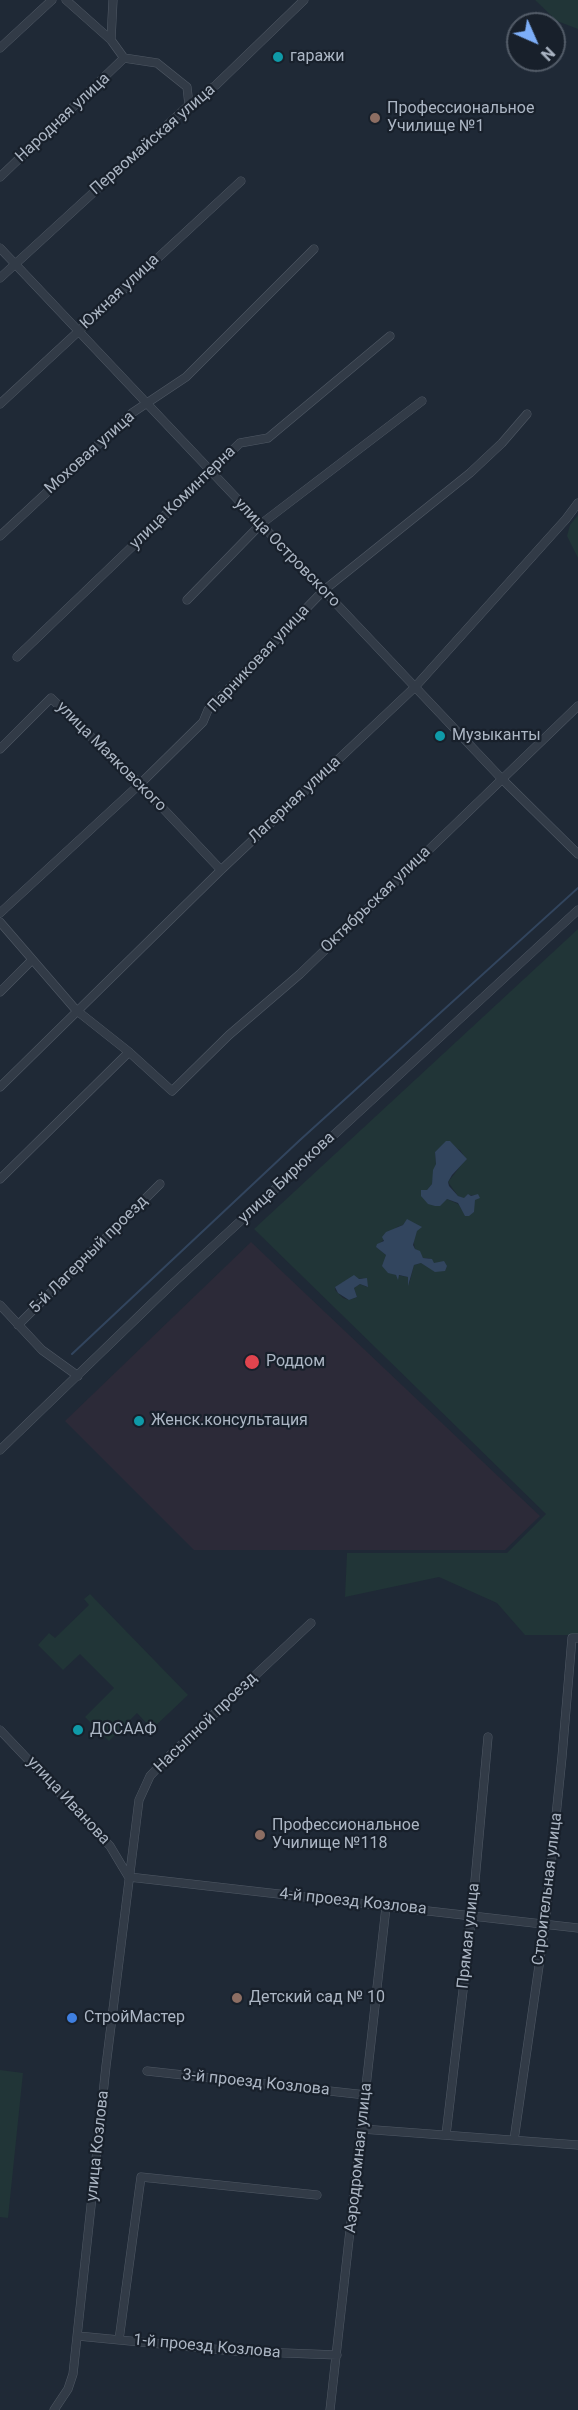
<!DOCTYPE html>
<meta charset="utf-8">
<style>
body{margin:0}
#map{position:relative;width:578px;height:2410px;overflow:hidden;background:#1f2936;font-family:Roboto,sans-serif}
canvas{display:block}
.north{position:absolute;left:506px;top:12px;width:60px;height:60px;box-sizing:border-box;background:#18202b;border:2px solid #535c68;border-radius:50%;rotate:135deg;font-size:16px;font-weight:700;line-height:24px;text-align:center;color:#acb6c4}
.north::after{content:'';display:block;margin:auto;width:21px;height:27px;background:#7daef8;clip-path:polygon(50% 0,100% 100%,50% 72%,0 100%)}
</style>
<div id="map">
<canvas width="578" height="2410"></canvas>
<div class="north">N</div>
</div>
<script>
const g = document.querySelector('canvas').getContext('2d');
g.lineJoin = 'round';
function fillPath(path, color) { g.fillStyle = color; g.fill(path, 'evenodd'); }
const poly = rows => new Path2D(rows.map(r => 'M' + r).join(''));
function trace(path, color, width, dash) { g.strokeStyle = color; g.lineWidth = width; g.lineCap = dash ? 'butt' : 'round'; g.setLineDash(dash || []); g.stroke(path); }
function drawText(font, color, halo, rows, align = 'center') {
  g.font = font + ' Roboto,sans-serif'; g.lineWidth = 4.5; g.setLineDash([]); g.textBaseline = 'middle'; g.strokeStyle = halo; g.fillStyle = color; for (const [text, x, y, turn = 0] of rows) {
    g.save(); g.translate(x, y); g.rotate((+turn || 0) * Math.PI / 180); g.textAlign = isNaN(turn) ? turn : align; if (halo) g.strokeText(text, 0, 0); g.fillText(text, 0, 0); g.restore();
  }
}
fillPath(poly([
 [251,1242,540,1516,505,1550,194,1550,65,1421]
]), '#2c2a38');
fillPath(poly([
 [535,0,578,0,578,29,557,21],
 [578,515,578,558,567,536,570,525],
 [578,929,578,1635,525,1635,497,1603,439,1577,345,1597,347,1553,507,1553,546,1514,254,1229],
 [445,1144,460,1150,466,1159,448,1182,458,1196,465,1199,466,1196,474,1195,474,1212,466,1216,458,1204,447,1199,442,1202,421,1190,427,1190,432,1184,436,1164,435,1152],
 [407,1220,410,1222,415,1249,423,1258,429,1258,433,1263,431,1268,421,1263,414,1265,409,1284,408,1277,396,1275,391,1273,385,1263,386,1255,376,1247,397,1227,403,1225],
 [363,1278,367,1287,360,1284,354,1288,357,1297,349,1300,343,1298,335,1290,335,1287,346,1281],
 [90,1594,188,1695,152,1729,137,1713,109,1741,85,1717,114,1688,80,1654,63,1670,38,1645,49,1633,55,1638,89,1605,84,1599],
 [0,2070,23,2073,8,2218,0,2217]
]), '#213537');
fillPath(poly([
 [446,1141,450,1141,467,1159,452,1175,448,1182,449,1186,458,1196,464,1198,468,1194,471,1196,478,1194,480,1198,475,1200,474,1212,469,1216,465,1216,458,1203,447,1199,440,1206,435,1206,428,1204,421,1196,421,1190,427,1190,432,1184,433,1170,436,1164,435,1152],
 [407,1219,422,1227,417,1231,413,1245,415,1249,420,1251,423,1258,432,1259,434,1263,444,1261,447,1266,445,1271,435,1272,421,1263,414,1265,408,1286,408,1277,399,1275,398,1280,396,1275,388,1273,382,1266,386,1255,376,1247,377,1244,384,1241,382,1237,386,1232,403,1225],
 [354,1275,359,1279,367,1278,368,1287,360,1284,354,1288,357,1297,349,1300,338,1293,335,1287]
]), '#32455e');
trace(poly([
 [72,1354,300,1140,578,888]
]), '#32455e', 2);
const minor = poly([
 [66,0,111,40,124,58,157,63,187,87,189,105],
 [111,40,113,0],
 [0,48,52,0],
 [0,177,124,58],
 [0,248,502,779,578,854],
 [0,278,189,105,216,85,304,0],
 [0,404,241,181],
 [0,536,132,413,186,377,314,249],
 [187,600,261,524,422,401],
 [17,657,240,443,268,438,390,336],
 [0,749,51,698,140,784,221,870],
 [0,913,140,784,203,722,208,710,323,591,470,473,502,443,527,414],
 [0,922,76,1010,129,1052,172,1091,229,1035,300,974,578,706],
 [0,992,32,960],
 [0,1087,221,870,415,687,566,519,578,503],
 [0,1179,129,1052],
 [0,1305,42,1350,78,1376],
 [18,1325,160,1184],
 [0,1450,171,1285,578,910],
 [0,1730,110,1846,128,1876],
 [129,1877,578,1928],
 [147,2071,366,2095],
 [362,2129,578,2145],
 [446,2135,472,1914,488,1737],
 [514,2140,545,1924,562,1757,572,1638,578,1638],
 [78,2336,234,2351,337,2355],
 [119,2340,141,2177,317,2195],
 [54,2410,68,2389,73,2374,106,2066,139,1800,150,1776,167,1758,311,1623],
 [330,2410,386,1907]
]);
trace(minor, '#505965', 9);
trace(minor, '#323b47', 8);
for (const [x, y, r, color] of [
 [278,57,6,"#0f9aa8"],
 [375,118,6,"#8d6e63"],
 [440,736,6,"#0f9aa8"],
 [252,1362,8,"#e0444e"],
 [139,1421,6,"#0f9aa8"],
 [78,1730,6,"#0f9aa8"],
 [260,1835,6,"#8d6e63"],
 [237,1998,6,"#8d6e63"],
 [72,2018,6,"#3f7fe0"]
]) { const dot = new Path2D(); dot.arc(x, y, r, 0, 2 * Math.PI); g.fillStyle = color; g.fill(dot); trace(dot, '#18202b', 2); }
drawText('16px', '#acb6c4', '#18202b', [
 ["гаражи",290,57],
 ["Профессиональное",387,109],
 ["Училище №1",387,127],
 ["Музыканты",452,736],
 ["Роддом",266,1362],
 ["Женск.консультация",151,1421],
 ["ДОСААФ",90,1730],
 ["Профессиональное",272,1826],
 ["Училище №118",272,1844],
 ["Детский сад № 10",249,1998],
 ["СтройМастер",84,2018]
], 'left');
drawText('16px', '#acb6c4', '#18202b', [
 ["Народная улица",63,118,-43],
 ["Первомайская улица",153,140,-41],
 ["Южная улица",120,292,-43],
 ["Моховая улица",90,453,-42],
 ["улица Коминтерна",183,498,-44],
 ["улица Островского",287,553,46],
 ["Парниковая улица",259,659,-47],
 ["улица Маяковского",111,757,45],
 ["Лагерная улица",295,800,-43],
 ["Октябрьская улица",376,900,-44],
 ["улица Бирюкова",287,1178,-43],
 ["5-й Лагерный проезд",89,1255,-45],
 ["Насыпной проезд",206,1723,-44],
 ["улица Иванова",68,1801,47],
 ["Строительная улица",548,1889,-83],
 ["4-й проезд Козлова",353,1902,6],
 ["Прямая улица",469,1936,-84],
 ["3-й проезд Козлова",256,2083,6],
 ["улица Козлова",98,2146,-84],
 ["Аэродромная улица",359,2158,-84],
 ["1-й проезд Козлова",207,2347,5]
]);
</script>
